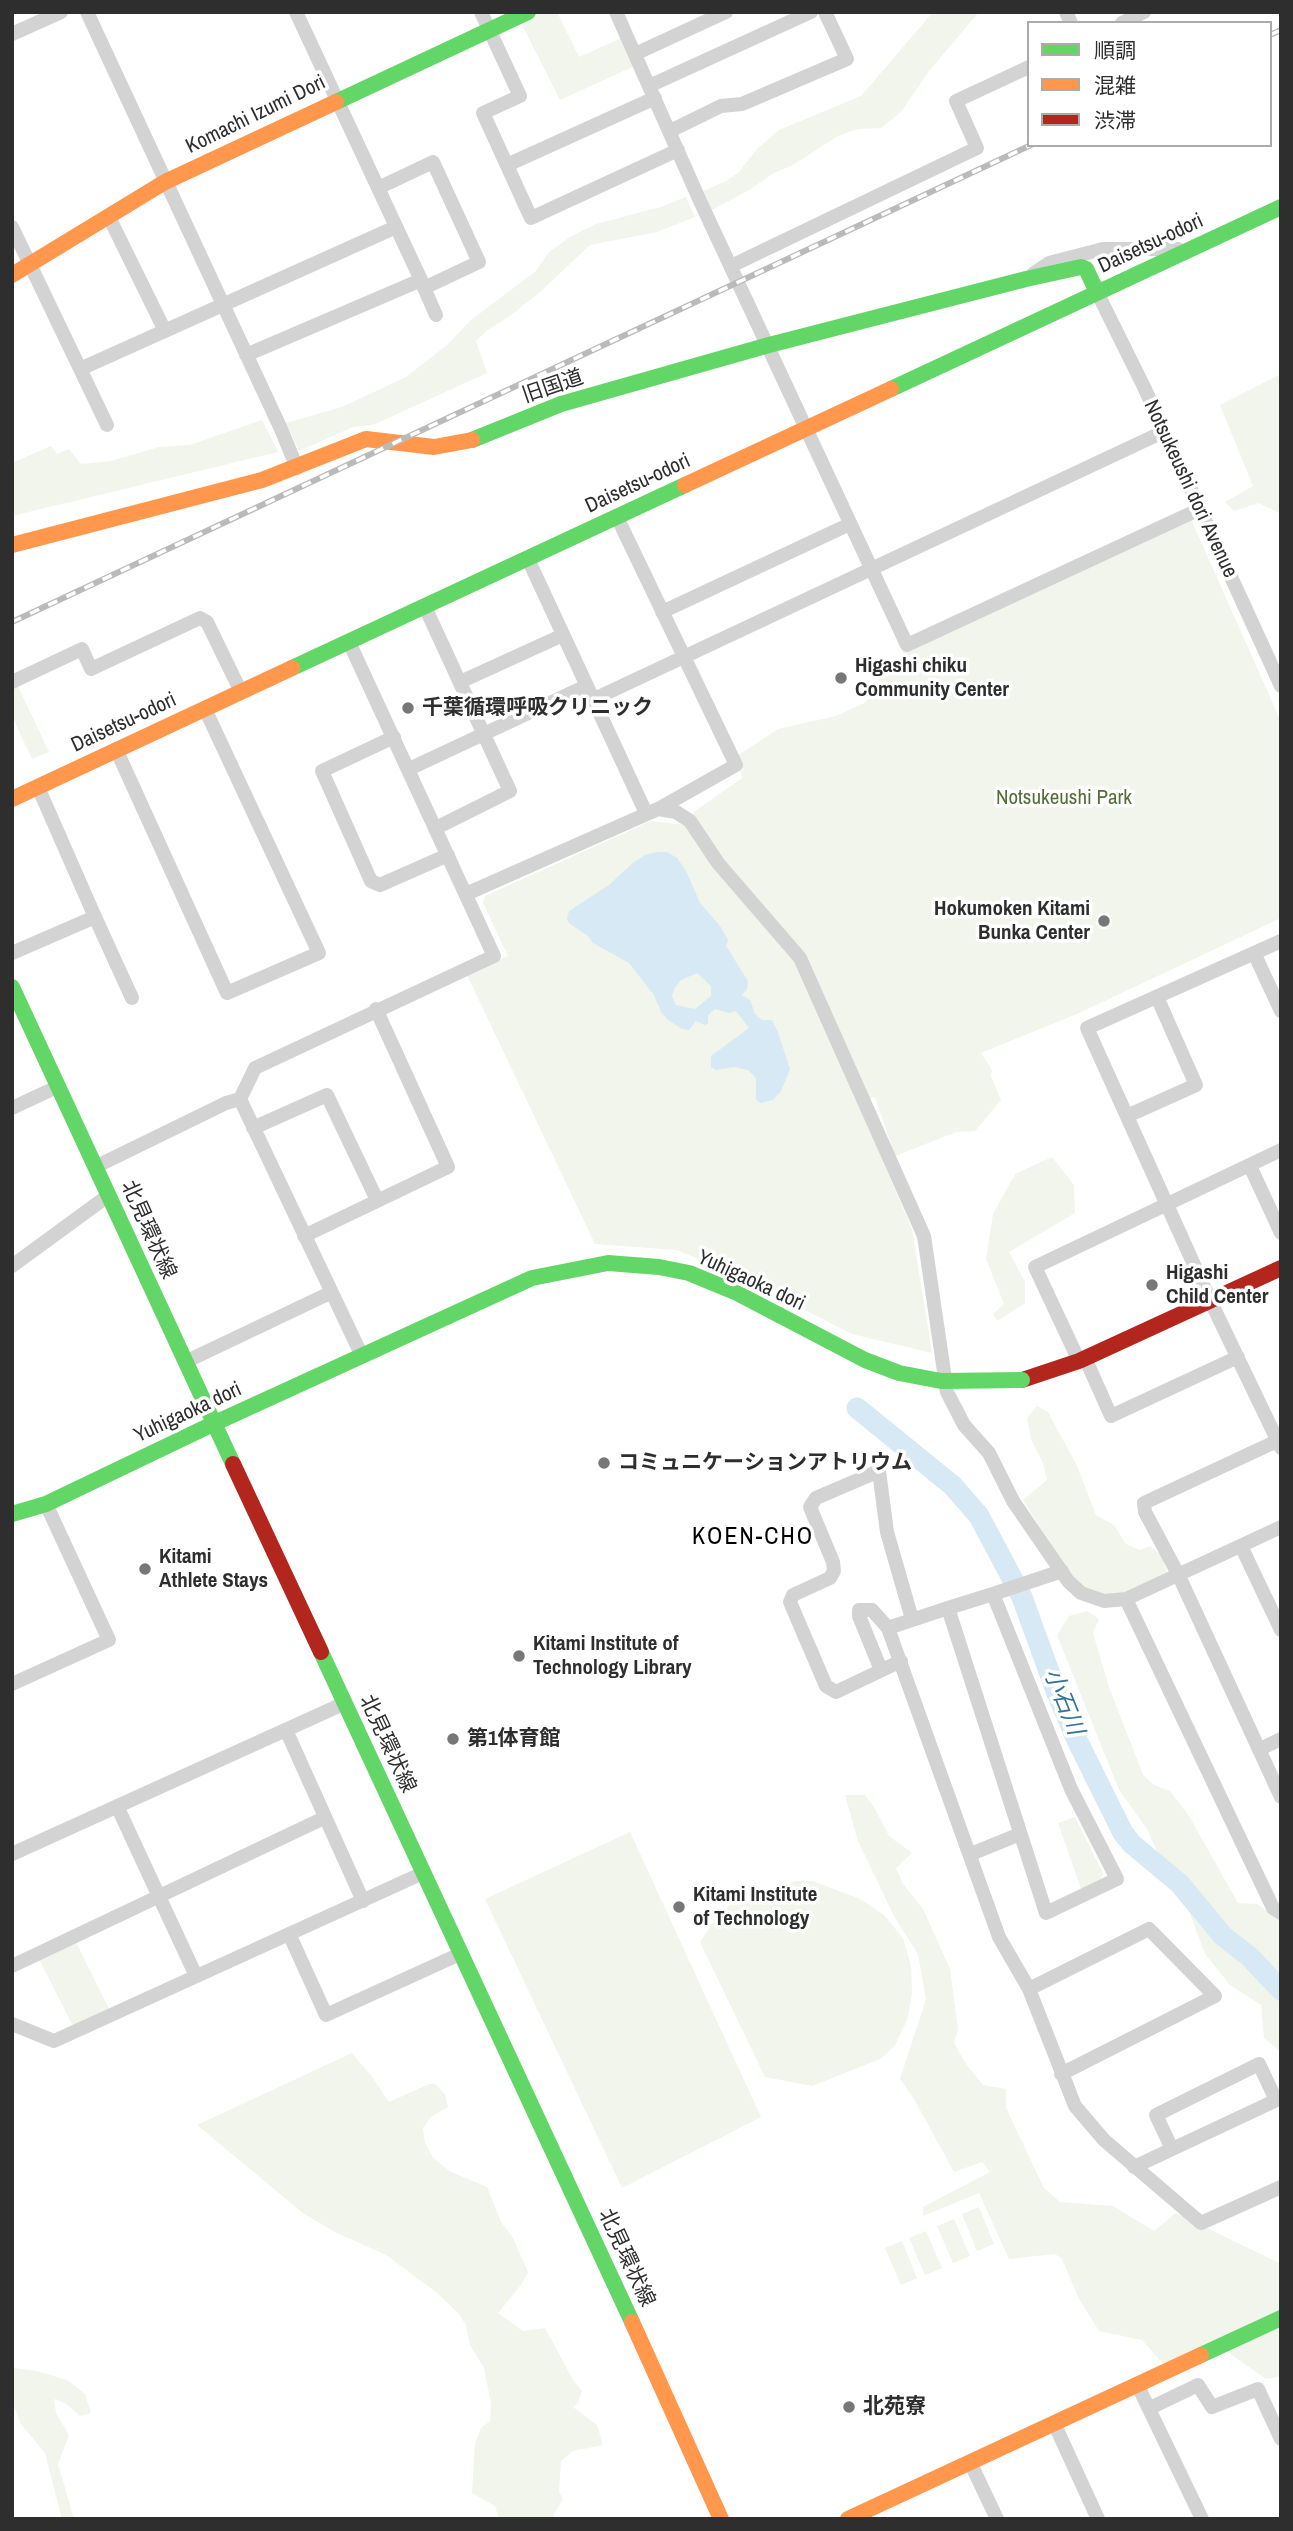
<!DOCTYPE html>
<meta charset="utf-8">
<style>
body{margin:0}
#map{position:relative;width:1293px;height:2531px;overflow:hidden;background:#fff;font-family:"Archivo Narrow","Noto Sans JP",sans-serif}
canvas{display:block}
.frame{position:absolute;inset:0;border:14px solid #2e2e2e;pointer-events:none}
.legend{position:absolute;left:1027px;top:21px;width:245px;height:126px;box-sizing:border-box;background:#fff;border:2px solid #ababab;margin:0;padding:9px 12px;list-style:none;font-size:21px;color:#2e2e2e}
.legend li{display:flex;align-items:center;gap:14px;height:35px}
.legend b{width:35px;border:2px solid #ababab}
</style>
<div id="map">
<canvas width="1293" height="2531"></canvas>
<div class="frame"></div>
<ul class="legend">
<li><b style="height:9px;background:#63d668"></b>順調</li>
<li><b style="height:9px;background:#ff974d"></b>混雑</li>
<li><b style="height:9px;background:#b3261e"></b>渋滞</li>
</ul>
</div>
<script>
const g = document.querySelector('canvas').getContext('2d');
g.lineJoin = 'round';
function fillPath(path, color) { g.fillStyle = color; g.fill(path, 'evenodd'); }
const poly = rows => new Path2D(rows.map(r => 'M' + r).join(''));
function trace(path, color, width, dash) { g.strokeStyle = color; g.lineWidth = width; g.lineCap = dash ? 'butt' : 'round'; g.setLineDash(dash || []); g.stroke(path); }
function drawText(font, color, halo, rows, align = 'center') {
  g.font = font + ' "Archivo Narrow","Noto Sans JP",sans-serif'; g.lineWidth = 7; g.setLineDash([]); g.textBaseline = 'middle'; g.strokeStyle = halo; g.fillStyle = color; for (const [text, x, y, turn = 0] of rows) {
    g.save(); g.translate(x, y); g.rotate((+turn || 0) * Math.PI / 180); g.textAlign = isNaN(turn) ? turn : align; if (halo) g.strokeText(text, 0, 0); g.fillText(text, 0, 0); g.restore();
  }
}
fillPath(poly([
 [528,12,557,12,579,57,626,36,639,64,560,100,518,17],
 [933,12,979,12,929,71,901,112,881,128,858,129,838,136,793,165,774,173,749,190,710,211,701,192,726,181,738,173,757,149,779,130,861,96],
 [686,197,695,217,657,232,590,245,540,292,510,316,486,331,476,341,487,373,373,425,353,427,299,451,286,423,342,407,406,377,447,345,471,320,536,271,548,253,570,237,596,224,661,207],
 [1281,374,1281,514,1259,503,1234,511,1225,502,1253,486,1220,405],
 [262,420,278,452,12,516,12,463,51,446,57,454,69,449,81,464,111,461,159,447,190,445],
 [1191,519,1281,722,1281,918,1079,1013,981,1053,992,1070,991,1076,1001,1100,975,1131,956,1132,895,1156,875,1097,858,1103,912,1229,932,1353,852,1334,736,1275,677,1250,595,1244,467,975,508,956,483,903,485,896,651,821,686,825,695,811,742,778,737,756,778,729,836,716,864,703,869,699,869,687,892,671,908,664,902,651],
 [16,682,49,752,32,759,12,716,12,684],
 [1052,1157,1074,1185,1075,1213,1009,1252,1025,1282,1025,1303,997,1321,993,1314,1004,1304,986,1259,993,1214,1015,1174],
 [1037,1406,1048,1412,1077,1466,1096,1515,1114,1525,1126,1544,1140,1550,1150,1546,1161,1555,1168,1574,1127,1593,1104,1595,1082,1587,1067,1569,1023,1500,1047,1480,1043,1463,1031,1439,1027,1418],
 [1087,1611,1099,1619,1093,1633,1109,1687,1143,1775,1154,1785,1170,1791,1189,1816,1238,1903,1257,1904,1281,1920,1281,2052,1264,2038,1261,2005,1230,1985,1205,1954,1183,1895,1162,1863,1147,1829,1119,1790,1057,1635,1069,1616],
 [845,1795,865,1795,874,1807,889,1836,912,1853,896,1868,903,1884,923,1909,950,1969,958,2029,954,2043,966,2064,983,2085,1006,2089,1006,2108,1044,2188,1060,2202,1113,2206,1154,2231,1176,2213,1281,2264,1281,2310,1165,2366,1142,2340,1099,2331,1079,2299,1062,2259,1055,2254,1009,2259,979,2193,923,2216,923,2207,990,2172,982,2162,954,2172,914,2099,900,2079,926,1999,918,1954,895,1918,858,1841],
 [1075,1817,1103,1874,1101,1879,1081,1889,1058,1823],
 [630,1832,761,2117,622,2188,485,1899],
 [796,1881,813,1881,860,1899,884,1915,903,1938,911,1966,912,1994,907,2020,894,2047,880,2059,812,2086,765,2077,700,1942,714,1921,731,1904,748,1894],
 [76,1942,110,2011,74,2028,39,1959],
 [352,2053,373,2078,389,2102,429,2084,435,2084,445,2094,448,2107,432,2116,423,2128,425,2143,433,2158,451,2172,487,2187,501,2222,513,2238,528,2272,521,2285,498,2313,523,2331,545,2328,573,2380,582,2391,578,2403,573,2407,597,2425,603,2445,573,2451,561,2461,559,2492,563,2499,553,2516,561,2519,499,2519,495,2506,472,2493,475,2443,481,2428,490,2421,491,2403,484,2368,470,2345,466,2325,459,2314,436,2292,386,2255,335,2232,304,2214,197,2125],
 [979,2207,994,2244,977,2251,962,2214],
 [954,2219,970,2256,953,2263,937,2226],
 [926,2231,942,2268,925,2275,909,2238],
 [902,2241,917,2278,901,2285,885,2248],
 [1281,2327,1281,2376,1266,2379,1226,2351],
 [14,2368,37,2371,67,2380,85,2394,91,2413,80,2416,65,2403,54,2399,56,2413,69,2435,58,2464,74,2519,62,2519,45,2453,21,2424,12,2402,12,2369]
]), '#f1f5eb');
fillPath(poly([
 [657,852,667,852,677,858,686,871,700,903,720,926,728,940,726,946,748,981,747,989,742,995,750,1000,755,1014,762,1020,772,1020,777,1030,790,1069,781,1091,773,1100,761,1103,756,1100,756,1078,748,1070,734,1067,716,1070,711,1067,711,1056,749,1028,736,1011,729,1013,715,1009,708,1015,708,1023,705,1025,696,1021,689,1030,682,1029,668,1020,661,1012,654,995,629,963,593,943,588,936,569,923,567,919,569,911,609,885,634,862,645,855],
 [697,973,711,986,711,996,695,1009,676,1005,672,996,674,989,681,980]
]), '#d6e9f4');
trace(poly([
 [857,1408,953,1486,979,1516,1022,1597,1056,1691,1076,1738,1123,1833,1132,1844,1180,1884,1223,1936,1250,1957,1281,1990]
]), '#d6e9f4', 21);
trace(poly([
 [87,12,281,429,297,468],
 [481,12,520,96,483,113,531,218,678,150],
 [616,12,700,201,907,645,1200,509],
 [1066,12,1071,23],
 [1122,23,1144,12],
 [12,34,61,12],
 [635,54,726,12],
 [649,86,811,12],
 [670,131,721,106,742,104,847,59,825,12],
 [507,165,655,98],
 [378,188,433,162,479,262,424,288],
 [109,217,164,329],
 [12,227,107,425],
 [731,266,977,148,956,101,1029,67],
 [1033,274,1049,263,1103,249,1178,249],
 [421,281,436,315],
 [1097,292,1144,387,1281,686],
 [246,355,421,280,296,12],
 [80,369,396,227],
 [528,559,646,813],
 [425,607,510,791,436,828],
 [662,612,850,524],
 [349,642,494,956,255,1068,240,1099,362,1356],
 [12,682,82,649,91,669,200,618,207,622,241,692],
 [460,682,563,635],
 [592,700,1163,432],
 [394,737,322,771,371,881,380,885,448,855],
 [116,749,227,993,319,953,205,709],
 [409,769,586,686],
 [38,787,95,917],
 [658,809,676,812,690,821,718,863,800,958,924,1236,947,1392,964,1425,989,1453,1013,1501,1068,1581,1081,1593,1104,1601,1126,1599,1281,1527],
 [466,894,658,809,736,765,617,517],
 [1281,941,1087,1028,1210,1300,1281,1448],
 [12,953,95,917,132,998],
 [1254,953,1281,1011],
 [12,1108,59,1086],
 [1127,1116,1196,1085,1157,997],
 [253,1128,327,1095,377,1200],
 [97,1166,226,1103,240,1099],
 [1250,1166,1281,1233],
 [304,1236,448,1167,376,1009],
 [12,1266,109,1195],
 [1085,1358,1111,1416,1238,1357],
 [1079,1361,1035,1267,1281,1150],
 [185,1362,330,1293],
 [1277,1441,1144,1503,1145,1512,1178,1574,1281,1797],
 [1241,1546,1281,1630],
 [993,1594,1062,1571],
 [1126,1599,1273,1908,1281,1913],
 [888,1628,948,1608,993,1594,1071,1789,1117,1879,1046,1913,948,1608],
 [901,1661,836,1692,826,1686,790,1602,793,1595,830,1578,834,1571,833,1562,810,1507,816,1498,879,1471,887,1532,912,1619],
 [881,1670,859,1616,859,1610,872,1610,888,1628,999,1937,1029,1989,1075,2106,1104,2140,1201,2223,1281,2187],
 [12,1684,109,1640,46,1504],
 [286,1730,363,1901],
 [1260,1749,1281,1739],
 [117,1806,196,1976],
 [12,1854,345,1703],
 [971,1854,1020,1834],
 [290,1936,326,2015,460,1954],
 [12,1966,324,1818],
 [1029,1989,1149,1929,1215,1996,1061,2074],
 [12,2024,54,2041,423,1873],
 [1172,2149,1156,2115,1259,2064,1276,2100],
 [1134,2167,1281,2098],
 [1137,2384,1202,2519],
 [1150,2408,1198,2385,1212,2407,1258,2389,1281,2439],
 [1054,2423,1098,2519],
 [970,2462,997,2519]
]), '#d3d3d3', 14);
trace(poly([
 [336,102,528,12],
 [891,389,1281,207],
 [472,440,561,404,769,345,1026,279,1081,267,1086,269,1097,292],
 [292,668,685,485],
 [12,987,233,1464],
 [12,1514,46,1504,215,1423,532,1278,608,1263,659,1267,689,1273,735,1292,779,1315],
 [321,1652,632,2322],
 [1201,2355,1281,2318]
]), '#63d668', 16);
trace(poly([
 [12,275,165,182,336,102],
 [685,485,891,389],
 [12,545,262,480,366,439,434,447,472,440],
 [12,799,292,668],
 [632,2322,721,2519],
 [848,2519,1201,2355]
]), '#ff974d', 16);
trace(poly([
 [1022,1380,1079,1361,1281,1268],
 [233,1464,321,1652]
]), '#b3261e', 16);
const rail = poly([
 [1270,35,1281,30],
 [12,622,1031,145]
]);
trace(rail, '#bababa', 6);
trace(rail, '#fff', 3.5, [10]);
trace(poly([
 [779,1315,865,1360,899,1373,941,1381,1022,1380]
]), '#63d668', 16);
for (const [x, y, r, color] of [
 [841,678,7,"#777"],
 [408,708,7,"#777"],
 [1104,921,7,"#777"],
 [1152,1285,7,"#777"],
 [604,1463,7,"#777"],
 [145,1569,7,"#777"],
 [519,1656,7,"#777"],
 [453,1739,7,"#777"],
 [679,1907,7,"#777"],
 [849,2407,7,"#777"]
]) { const dot = new Path2D(); dot.arc(x, y, r, 0, 2 * Math.PI); g.fillStyle = color; g.fill(dot); trace(dot, '#fff', 2.5); }
drawText('21px', '#2e2e2e', '#fff', [
 ["Komachi Izumi Dori",256,115,-26],
 ["Daisetsu-odori",1151,244,-25],
 ["旧国道",553,387,-19],
 ["Daisetsu-odori",638,484,-25],
 ["Notsukeushi dori Avenue",1190,489,65],
 ["Daisetsu-odori",124,723,-25],
 ["北見環状線",148,1230,66],
 ["Yuhigaoka dori",751,1281,25],
 ["Yuhigaoka dori",188,1413,-25],
 ["北見環状線",387,1744,65],
 ["北見環状線",626,2258,65]
]);
drawText('bold 21px', '#2e2e2e', '#fff', [
 ["Higashi chiku",855,666],
 ["Community Center",855,690],
 ["千葉循環呼吸クリニック",422,708],
 ["Hokumoken Kitami",1090,909,"right"],
 ["Bunka Center",1090,933,"right"],
 ["Higashi",1166,1273],
 ["Child Center",1166,1297],
 ["コミュニケーションアトリウム",618,1463],
 ["Kitami",159,1557],
 ["Athlete Stays",159,1581],
 ["Kitami Institute of",533,1644],
 ["Technology Library",533,1668],
 ["第1体育館",467,1739],
 ["Kitami Institute",693,1895],
 ["of Technology",693,1919],
 ["北苑寮",863,2407]
], 'left');
drawText('21px', '#536e37', '#fff', [
 ["Notsukeushi Park",1064,798]
]);
drawText('italic 23px', '#347597', '#fff', [
 ["小石川",1063,1702,68]
]);
g.letterSpacing = '2px';
drawText('24px', '#000', '#fff', [
 ["KOEN-CHO",753,1538]
]);
g.letterSpacing = '0px';
</script>
